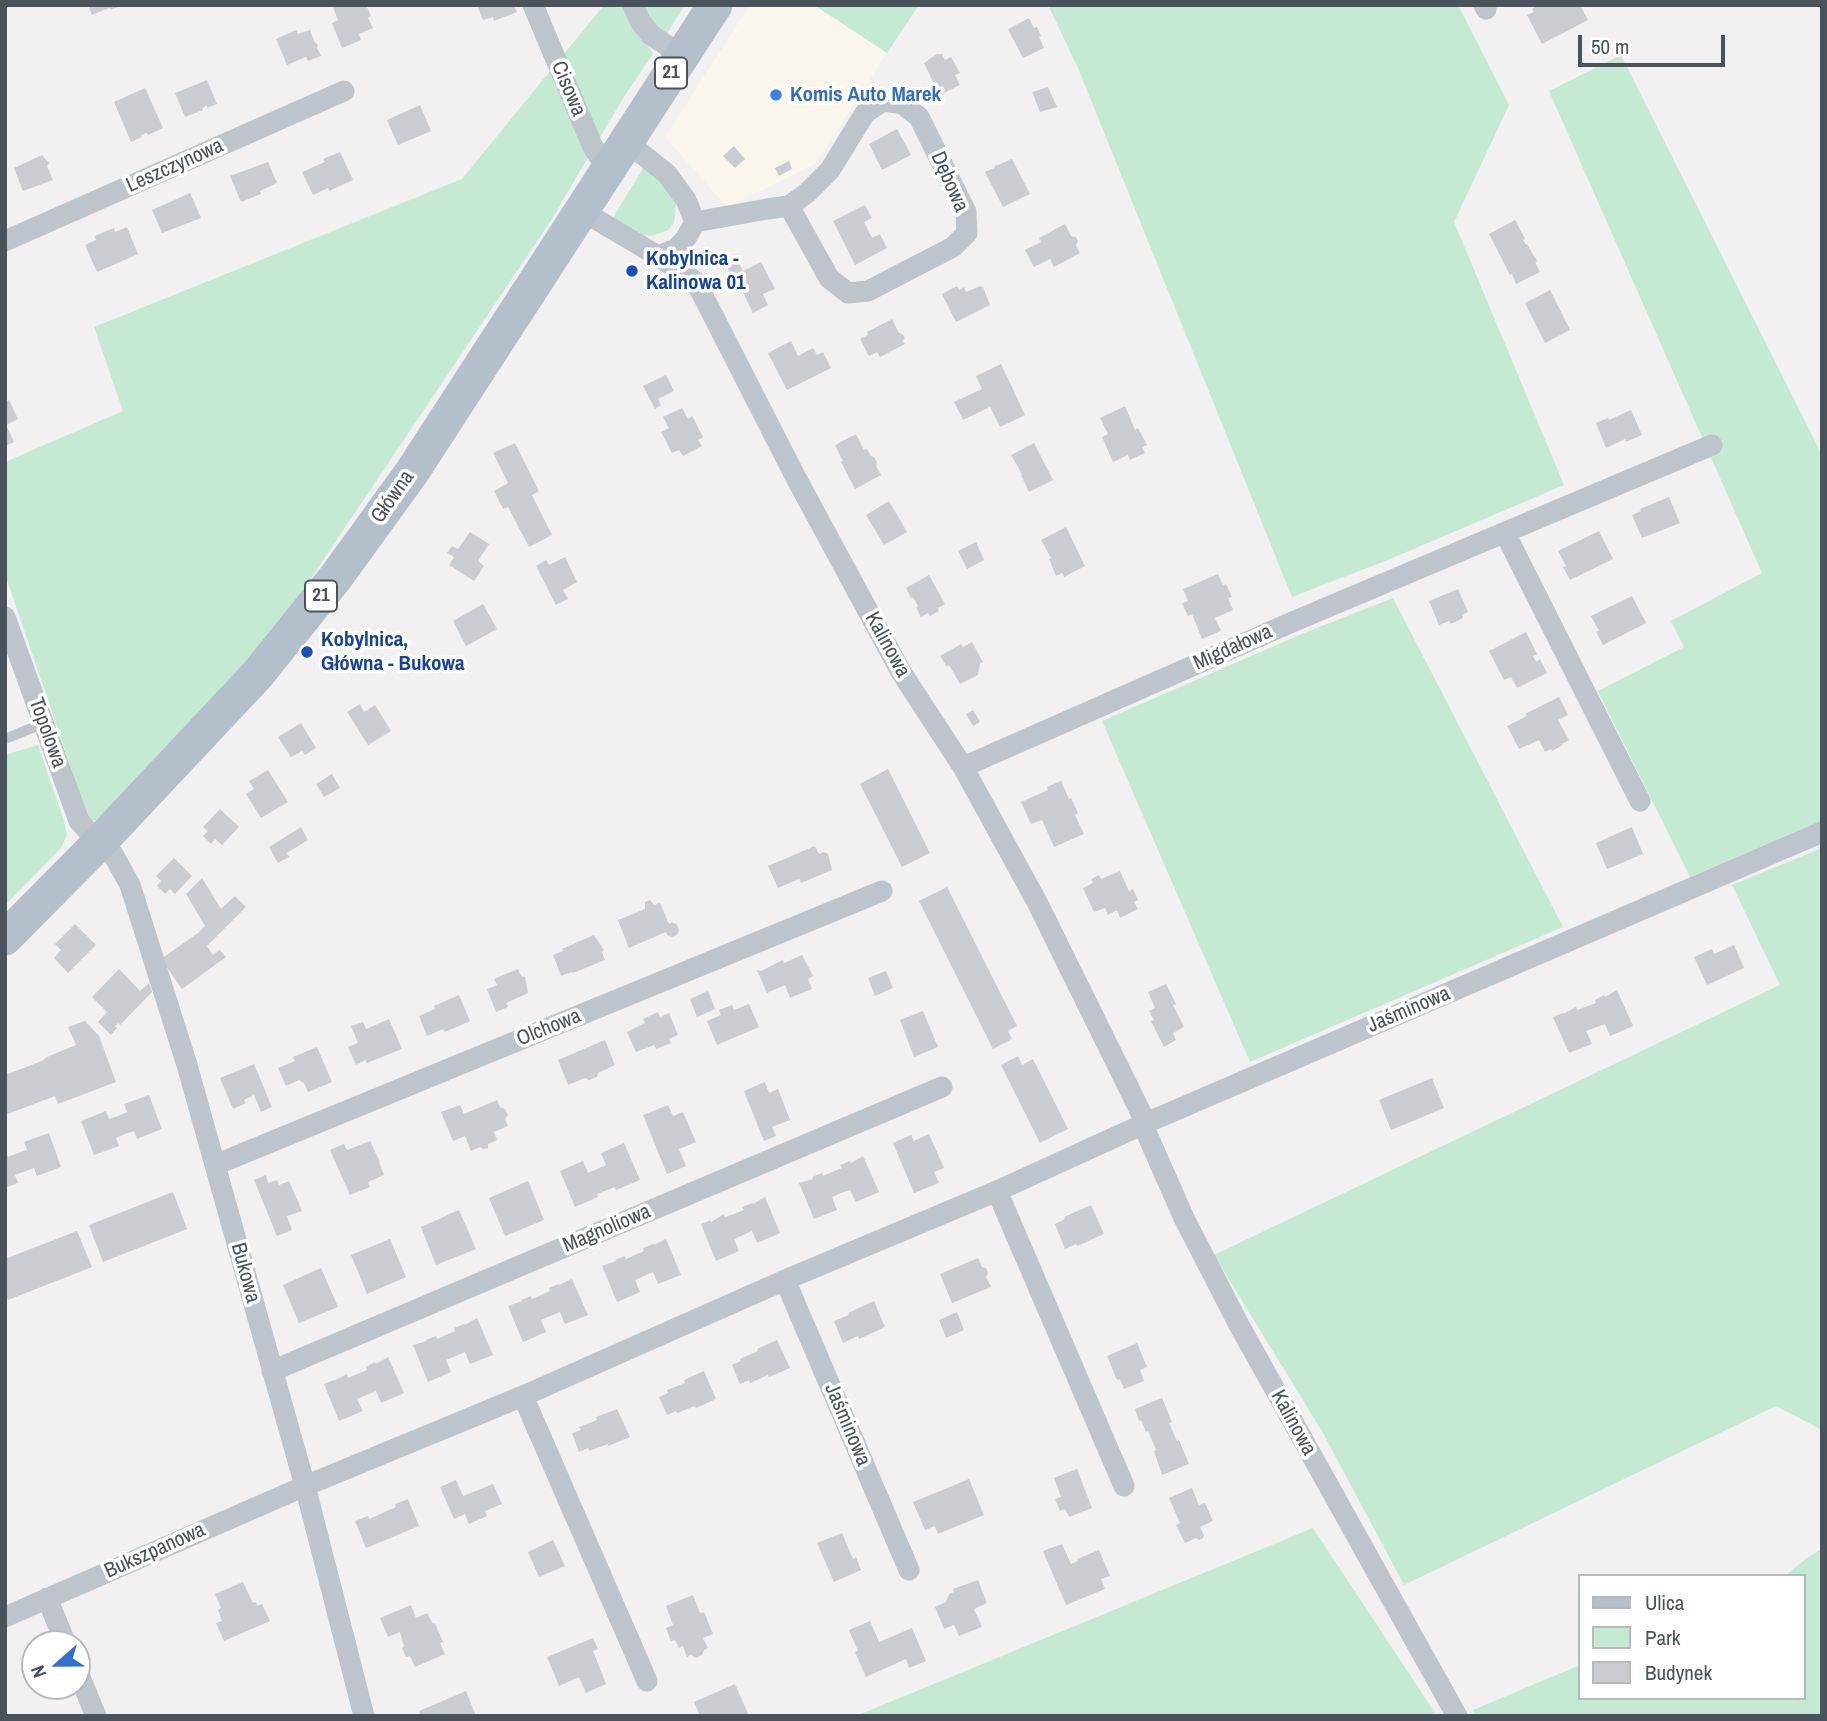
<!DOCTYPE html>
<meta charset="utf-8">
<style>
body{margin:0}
#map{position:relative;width:1827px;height:1721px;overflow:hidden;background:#f2f0f0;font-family:"Archivo Narrow",sans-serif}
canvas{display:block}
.frame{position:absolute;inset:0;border:7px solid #4a535b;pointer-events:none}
.legend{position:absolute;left:1578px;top:1574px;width:228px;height:126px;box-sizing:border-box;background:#fff;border:2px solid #b7babd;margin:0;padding:9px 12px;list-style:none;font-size:21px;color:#4a535b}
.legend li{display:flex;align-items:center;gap:14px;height:35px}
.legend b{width:35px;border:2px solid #b7babd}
.north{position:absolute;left:21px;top:1630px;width:70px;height:70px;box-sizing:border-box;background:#fff;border:2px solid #b7babd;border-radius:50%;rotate:249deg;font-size:19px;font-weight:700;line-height:28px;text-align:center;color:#4a535b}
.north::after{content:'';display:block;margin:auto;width:24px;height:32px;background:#2e72ce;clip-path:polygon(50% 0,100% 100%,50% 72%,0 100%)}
.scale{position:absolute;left:1578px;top:35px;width:147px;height:32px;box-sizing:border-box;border:4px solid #4a535b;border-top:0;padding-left:9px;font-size:21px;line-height:24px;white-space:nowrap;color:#4a535b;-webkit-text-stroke:5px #fff;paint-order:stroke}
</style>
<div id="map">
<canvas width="1827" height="1721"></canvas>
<div class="frame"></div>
<ul class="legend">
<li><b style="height:9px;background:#b3bfcb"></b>Ulica</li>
<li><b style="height:19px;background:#c4ead3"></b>Park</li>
<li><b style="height:19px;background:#cbccd2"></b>Budynek</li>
</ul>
<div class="north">N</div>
<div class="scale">50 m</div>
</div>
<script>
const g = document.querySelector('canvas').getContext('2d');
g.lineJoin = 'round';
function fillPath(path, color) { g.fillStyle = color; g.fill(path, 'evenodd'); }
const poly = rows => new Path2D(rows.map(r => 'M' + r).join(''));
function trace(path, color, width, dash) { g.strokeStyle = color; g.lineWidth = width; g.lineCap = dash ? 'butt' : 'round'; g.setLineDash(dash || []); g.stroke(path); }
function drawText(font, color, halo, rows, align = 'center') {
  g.font = font + ' "Archivo Narrow",sans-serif'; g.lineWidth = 7; g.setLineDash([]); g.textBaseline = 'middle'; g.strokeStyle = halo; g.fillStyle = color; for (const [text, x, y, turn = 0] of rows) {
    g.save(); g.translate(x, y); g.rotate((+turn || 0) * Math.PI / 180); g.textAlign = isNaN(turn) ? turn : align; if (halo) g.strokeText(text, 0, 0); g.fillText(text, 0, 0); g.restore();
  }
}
fillPath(poly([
 [750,5,814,5,887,53,815,164,727,207,665,137]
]), '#faf6ec');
fillPath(poly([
 [604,5,624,5,653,54,625,95,550,222,283,620,107,816,94,821,86,818,69,762,5,574,5,462,123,411,94,327,462,179],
 [641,5,685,5,666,35,656,29],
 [814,5,919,5,887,53],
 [1048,5,1458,5,1509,105,1454,222,1564,485,1390,559,1292,597,1078,68],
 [1621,55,1822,455,1822,821,1690,877,1598,691,1684,647,1671,621,1762,573,1549,91],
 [644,167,664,186,676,204,674,223,668,230,652,236,641,235,612,219],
 [1393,598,1563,927,1250,1062,1102,721,1304,633],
 [38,745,64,821,67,835,61,848,5,905,5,755],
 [1822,848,1822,1430,1776,1406,1404,1585,1323,1433,1214,1255,1780,985,1732,885],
 [1313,1528,1437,1716,856,1716],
 [1822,1549,1822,1716,1476,1716,1473,1710,1580,1665,1580,1698,1804,1698,1804,1576,1785,1576,1808,1557]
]), '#c4ead3');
fillPath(poly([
 [88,5,122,5,111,10,109,8,92,15],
 [336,5,366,5,371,16,368,18,373,28,359,34,361,40,342,48,332,23,338,20,333,7],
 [477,5,514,5,517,12,494,21,493,17,483,20],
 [1539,5,1580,5,1588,20,1542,44,1527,15,1534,12,1532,9],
 [1029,18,1034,28,1037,27,1041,36,1039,37,1044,48,1023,58,1008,29],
 [296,30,298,34,310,30,314,41,318,45,317,48,321,56,308,61,306,57,287,65,276,39],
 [937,54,942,54,945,60,951,57,960,73,955,75,960,85,942,94,937,84,935,86,924,63],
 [207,80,217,104,207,108,207,106,202,108,203,110,185,117,175,93],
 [1048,87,1057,107,1040,112,1032,92],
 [145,88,163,128,148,135,147,133,141,135,142,137,131,142,114,102],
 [420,105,431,131,398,145,387,120],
 [897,129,911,155,882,170,869,144],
 [734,146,745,159,735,168,723,156],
 [340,152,353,180,329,191,328,188,313,195,302,172,325,162,323,159],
 [42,155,49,163,47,166,53,180,23,191,14,168],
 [1012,159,1030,194,1003,207,985,172,994,168,995,166],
 [789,161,792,169,779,176,775,168],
 [268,162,277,183,260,191,261,194,241,202,230,176],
 [190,193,201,218,162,233,152,210],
 [865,205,872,218,864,222,872,238,880,234,887,248,855,265,833,221],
 [1515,220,1525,239,1523,240,1526,245,1527,244,1537,261,1535,262,1540,272,1516,284,1512,274,1510,275,1489,234],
 [1065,224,1071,236,1076,237,1078,241,1076,246,1080,253,1054,267,1050,259,1034,267,1025,250,1041,242,1039,238],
 [127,227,138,254,97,272,85,245,96,240,95,236,104,232,114,228,115,232],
 [735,255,743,271,761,262,775,289,763,294,768,305,753,313,735,276,732,278,724,260],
 [957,286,959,290,964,287,966,292,980,286,983,287,990,305,956,322,942,294],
 [1550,290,1570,330,1545,343,1525,303],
 [892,319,899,333,902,334,905,338,903,341,905,344,880,357,877,352,869,356,860,339,868,335,867,332],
 [791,341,798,356,813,348,817,355,823,352,831,368,787,390,768,353],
 [1001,364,1025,415,1000,427,990,407,963,420,954,402,982,389,976,376],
 [666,375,674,391,658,399,661,405,655,409,643,386],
 [9,400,18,419,6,425,14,442,5,446,5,402],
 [1125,406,1135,430,1138,428,1147,445,1142,447,1145,453,1130,460,1128,455,1113,462,1102,437,1108,434,1100,418],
 [682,408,688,419,692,416,703,437,698,440,702,446,683,456,679,450,672,453,661,432,669,428,663,417],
 [1631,410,1642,435,1626,442,1625,439,1606,448,1596,423,1608,418,1609,420],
 [856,434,864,450,867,449,871,456,874,457,877,462,876,466,881,475,855,489,841,462,843,461,835,445],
 [515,443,539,491,532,495,552,535,529,547,508,507,503,509,494,491,508,483,493,453],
 [1034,443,1053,480,1029,492,1021,475,1022,474,1011,455],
 [1669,497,1680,523,1642,538,1632,515,1641,511,1640,509],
 [889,501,907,532,884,545,866,515],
 [1066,527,1085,566,1064,577,1062,573,1056,576,1049,559,1051,558,1041,540],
 [1599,531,1613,559,1570,580,1563,567,1566,566,1558,551],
 [470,532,489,544,478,561,484,566,474,581,449,565,454,557,447,553,452,546,458,549],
 [976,542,984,560,967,569,958,551],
 [565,557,577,582,563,590,568,599,556,605,536,566,546,560,549,565],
 [1218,574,1223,585,1226,584,1232,597,1228,598,1233,610,1215,618,1221,631,1202,639,1192,614,1188,616,1182,603,1188,601,1183,589],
 [929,575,945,604,938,608,939,611,930,616,928,613,921,617,916,607,918,606,913,597,911,598,906,588],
 [1458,589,1468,612,1462,615,1463,618,1451,624,1449,621,1439,625,1429,601],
 [1632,596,1646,623,1603,645,1596,632,1599,631,1591,616],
 [483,604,497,629,466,646,453,621],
 [1526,632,1537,654,1533,656,1536,662,1540,659,1547,673,1517,688,1511,677,1504,680,1489,651],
 [972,642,983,662,980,663,978,675,960,684,949,665,947,667,940,656,961,644,963,647],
 [1559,697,1568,715,1558,720,1569,740,1562,744,1563,745,1552,751,1551,749,1545,752,1539,740,1519,749,1507,726,1527,716,1525,714],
 [360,704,364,712,375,705,391,731,368,745,347,712],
 [973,710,980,722,973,726,966,714],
 [301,723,316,748,305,755,302,751,291,757,278,737],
 [888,769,930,853,902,867,860,784],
 [268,770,288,802,261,818,246,794,254,789,249,781],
 [332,774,340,788,324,797,316,784],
 [1061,781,1069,799,1071,798,1078,813,1075,815,1084,834,1054,847,1042,820,1031,824,1021,802,1048,790,1047,787],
 [220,809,239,827,222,845,215,839,211,844,203,836,208,831,203,827],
 [301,827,308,840,287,853,289,857,278,863,269,847],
 [1632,827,1643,854,1607,869,1596,843],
 [815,846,819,854,824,852,828,854,832,870,801,883,799,879,778,888,768,866],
 [174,858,192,876,175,894,170,889,165,894,157,886,161,881,156,876],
 [1120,871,1129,891,1133,889,1138,900,1134,902,1138,909,1120,918,1117,910,1108,915,1105,908,1094,912,1083,888,1093,883,1091,879,1099,875,1101,879],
 [202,878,221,909,235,896,246,907,207,946,213,955,220,950,226,957,182,989,161,959,198,933,205,926,186,894],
 [947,887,1017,1026,1008,1031,1012,1039,993,1049,919,901],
 [650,900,654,905,660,903,669,924,672,922,677,925,679,930,677,935,672,937,667,935,666,932,629,948,618,920,645,909,645,902],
 [75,924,96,945,68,973,54,958,61,950,55,944],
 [594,935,604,950,602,952,605,960,573,973,572,972,561,976,553,955,563,951,562,949],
 [1734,945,1744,968,1707,985,1694,957,1712,949,1714,954],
 [802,955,813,976,808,979,812,989,790,998,785,985,767,993,757,970,761,971,783,960,784,963],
 [119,969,140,991,149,983,152,992,120,1025,118,1023,115,1027,117,1028,111,1035,98,1022,107,1012,92,997],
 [518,969,521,976,525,977,528,993,506,1003,508,1007,496,1012,487,989,497,985,494,979],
 [886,971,893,988,875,996,868,978],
 [1166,984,1176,1004,1173,1005,1184,1027,1173,1033,1176,1040,1164,1047,1151,1021,1154,1020,1149,1011,1155,1008,1148,992],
 [1617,990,1633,1026,1610,1036,1605,1024,1586,1031,1592,1044,1569,1053,1553,1017,1563,1013,1563,1014,1576,1007,1577,1010,1596,1003,1595,1000,1604,995,1605,997],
 [708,991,715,1009,697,1017,690,999],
 [459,995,470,1021,445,1032,443,1029,427,1036,419,1016,435,1009,434,1006],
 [749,1004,759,1027,717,1045,707,1021,721,1015,719,1010,732,1005,734,1010],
 [923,1011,938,1047,914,1057,900,1020],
 [658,1012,660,1017,669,1013,678,1035,669,1039,671,1043,656,1049,654,1045,636,1052,627,1032,645,1023,643,1019],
 [389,1019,402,1049,367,1063,365,1060,356,1065,348,1047,358,1043,351,1026,363,1022,366,1029],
 [85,1021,99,1036,116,1082,58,1104,55,1096,5,1115,5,1075,42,1061,47,1057,76,1045,68,1027],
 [605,1040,615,1065,598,1073,597,1077,589,1080,585,1078,568,1085,558,1060],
 [317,1047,332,1082,308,1092,304,1083,299,1080,286,1086,278,1068,295,1061,293,1057],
 [1018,1056,1022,1065,1033,1059,1068,1129,1040,1143,1001,1065],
 [254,1064,272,1107,261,1112,254,1095,244,1100,246,1103,233,1109,220,1078],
 [1432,1078,1444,1108,1391,1130,1379,1100],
 [765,1082,769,1093,778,1089,790,1120,772,1127,776,1136,764,1141,744,1091],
 [149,1095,162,1129,137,1139,134,1131,125,1134,116,1138,119,1146,94,1155,81,1121,106,1111,109,1119,118,1116,127,1112,124,1104],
 [497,1100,500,1107,505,1109,508,1115,505,1119,508,1126,494,1132,497,1140,488,1144,488,1148,483,1149,480,1147,471,1151,465,1136,453,1141,441,1112,460,1105,464,1114],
 [668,1105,673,1116,683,1112,696,1142,679,1149,686,1166,667,1174,643,1115],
 [49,1133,61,1167,37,1176,34,1168,15,1175,18,1183,5,1188,5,1149,8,1157,18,1153,27,1150,24,1142],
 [929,1134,944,1168,934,1172,939,1183,914,1193,893,1143,911,1135,914,1141],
 [370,1141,380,1162,379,1162,384,1175,368,1182,370,1187,350,1195,330,1150,344,1144,347,1150],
 [624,1143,640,1180,616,1190,615,1187,597,1194,598,1197,575,1207,560,1171,583,1161,588,1173,606,1165,601,1153],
 [863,1156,879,1192,856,1202,850,1190,841,1193,832,1197,837,1210,814,1219,799,1183,813,1179,812,1177,822,1173,823,1176,832,1172,842,1168,840,1165,850,1161,851,1163],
 [266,1175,268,1183,277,1180,279,1185,289,1181,302,1211,287,1216,292,1230,277,1236,254,1180],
 [528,1181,544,1220,505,1236,489,1198],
 [173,1192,187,1229,103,1262,89,1225],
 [765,1197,780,1233,757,1243,752,1231,734,1239,739,1251,716,1261,701,1224,711,1220,711,1222,724,1214,725,1217,734,1214,744,1210,742,1207,752,1203,753,1204],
 [1091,1205,1104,1234,1077,1246,1076,1244,1065,1249,1055,1224,1065,1219,1064,1217],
 [459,1210,476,1249,436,1265,421,1227],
 [77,1231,92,1267,8,1300,5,1293,5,1259],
 [390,1239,406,1277,367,1294,351,1255],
 [666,1239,681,1275,658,1284,653,1272,635,1280,640,1292,617,1302,602,1266,616,1261,615,1260,625,1256,626,1259,644,1251,643,1248,653,1244,654,1245],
 [978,1258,982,1267,986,1268,988,1273,986,1277,991,1287,952,1303,940,1274],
 [321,1268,338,1307,299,1323,283,1285],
 [572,1279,588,1315,565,1324,560,1312,541,1320,546,1332,523,1342,508,1306,522,1301,521,1300,531,1296,532,1299,550,1291,549,1288,559,1284,559,1285],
 [874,1301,885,1327,859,1339,858,1336,843,1343,834,1321,849,1315,848,1313],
 [957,1312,964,1330,946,1338,939,1320],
 [477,1318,493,1355,470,1364,465,1352,446,1360,451,1372,428,1382,413,1345,427,1341,426,1340,436,1336,437,1339,455,1331,454,1328,464,1324,465,1325],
 [777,1340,790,1368,769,1377,768,1375,750,1383,749,1380,740,1384,732,1365,741,1361,740,1359,758,1351,757,1349],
 [1137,1343,1147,1367,1140,1370,1144,1381,1124,1389,1120,1379,1117,1380,1107,1356],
 [388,1357,404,1393,381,1403,376,1391,357,1399,363,1411,339,1421,324,1384,334,1380,334,1381,347,1374,348,1378,367,1370,366,1367,375,1362,376,1364],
 [704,1371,716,1399,696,1408,695,1406,677,1413,676,1411,667,1415,659,1397,668,1393,667,1390,685,1383,684,1380],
 [1162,1398,1172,1422,1169,1423,1177,1441,1179,1440,1189,1464,1162,1475,1154,1451,1156,1450,1148,1431,1146,1432,1141,1420,1139,1421,1135,1409],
 [617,1409,630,1437,608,1446,608,1444,589,1451,588,1448,579,1452,572,1433,581,1430,579,1427,597,1420,596,1417],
 [1077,1469,1092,1508,1069,1517,1065,1509,1060,1511,1055,1499,1061,1497,1054,1478],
 [969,1479,984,1515,938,1534,935,1526,925,1530,913,1502],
 [456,1480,463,1496,493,1484,502,1504,485,1511,487,1516,469,1524,465,1514,454,1519,440,1487],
 [1192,1488,1199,1505,1205,1503,1213,1521,1200,1527,1204,1535,1203,1538,1199,1540,1196,1538,1185,1543,1176,1525,1180,1523,1169,1498],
 [408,1499,419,1526,366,1548,355,1521,368,1516,369,1519,396,1507,395,1504],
 [842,1533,853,1559,856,1557,861,1570,834,1582,817,1543],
 [553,1540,565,1566,539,1577,528,1552],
 [1062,1544,1071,1564,1078,1561,1077,1559,1099,1550,1110,1576,1101,1579,1105,1589,1066,1605,1043,1551],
 [978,1580,987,1603,974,1609,982,1627,959,1636,954,1625,944,1629,935,1607,946,1602,949,1594,954,1592,953,1589],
 [243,1582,253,1603,256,1602,257,1606,262,1604,270,1621,224,1641,216,1623,222,1621,218,1610,221,1608,215,1594],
 [693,1595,700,1613,704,1612,713,1634,703,1638,708,1648,704,1650,702,1655,696,1658,691,1655,687,1657,683,1646,679,1648,675,1640,671,1641,666,1628,673,1625,666,1606],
 [411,1605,416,1618,427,1613,433,1624,435,1623,443,1642,440,1643,445,1654,415,1667,410,1656,406,1657,402,1648,404,1647,400,1632,388,1637,380,1618],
 [870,1621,879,1642,912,1628,926,1661,909,1668,906,1659,866,1677,855,1652,858,1651,849,1630],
 [593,1638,598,1649,593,1651,606,1684,586,1693,579,1677,559,1686,547,1657],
 [735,1684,749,1716,700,1716,694,1702],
 [466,1691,476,1716,421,1716,419,1711]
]), '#cbccd2');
trace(poly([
 [5,739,44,723]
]), '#bdc4cb', 10);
trace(poly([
 [533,5,592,145,608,171],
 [633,5,640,21,650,34,682,56],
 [1484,5,1486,9],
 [627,142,667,174,686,200,695,222],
 [582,211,658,256,696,282,795,476,901,672,963,767,1037,902,1146,1123],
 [695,222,767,209,789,206,807,193,830,170,865,113,883,101,902,104,919,117,966,212,967,233,953,247,868,291,848,293,829,278,789,206],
 [5,241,344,91],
 [658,256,676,249,686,238,695,222],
 [1505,533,1640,801],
 [5,617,79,821,99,843,113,854,130,885,187,1065,215,1165,305,1486,364,1716],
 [963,767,1290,623,1712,445],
 [1143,1125,1184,1218,1239,1325,1457,1716],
 [215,1165,882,891],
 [997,1191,1124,1486],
 [785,1280,909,1570],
 [272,1371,942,1087],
 [523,1396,647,1681],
 [47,1598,66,1644],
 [5,1617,305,1486,523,1396,785,1280,997,1191,1146,1123,1822,832],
 [77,1670,96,1716]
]), '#bdc4cb', 21);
trace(poly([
 [5,938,99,843,257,675,336,577,412,472,715,5]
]), '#b3bfcb', 35);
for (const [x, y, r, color] of [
 [776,95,7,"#3f7fe0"],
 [632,271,7,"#1a4fb4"],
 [307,652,7,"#1a4fb4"]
]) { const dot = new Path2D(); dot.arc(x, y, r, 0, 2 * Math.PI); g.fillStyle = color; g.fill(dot); trace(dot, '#fff', 2.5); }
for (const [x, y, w] of [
 [671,73,32],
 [321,596,32]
]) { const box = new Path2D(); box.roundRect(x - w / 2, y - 15.5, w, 31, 5); g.fillStyle = '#fff'; g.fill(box); trace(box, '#4a535b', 2); }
drawText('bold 19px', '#4a535b', null, [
 ["21",671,73],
 ["21",321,596]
]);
drawText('21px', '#4a535b', '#fff', [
 ["Cisowa",568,89,67],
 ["Leszczynowa",175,166,-24],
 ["Dębowa",949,182,66],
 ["Główna",393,497,-55],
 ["Kalinowa",887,645,61],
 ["Migdałowa",1233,648,-24],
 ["Topolowa",47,733,70],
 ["Jaśminowa",1409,1010,-23],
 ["Olchowa",549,1028,-22],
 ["Magnoliowa",607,1229,-23],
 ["Bukowa",245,1273,75],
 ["Kalinowa",1293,1423,61],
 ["Jaśminowa",847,1425,67],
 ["Bukszpanowa",155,1551,-24]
]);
drawText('bold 21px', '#366cbe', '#fff', [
 ["Komis Auto Marek",790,95]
], 'left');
drawText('bold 21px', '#164399', '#fff', [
 ["Kobylnica -",646,259],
 ["Kalinowa 01",646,283],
 ["Kobylnica,",321,640],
 ["Główna - Bukowa",321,664]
], 'left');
</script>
